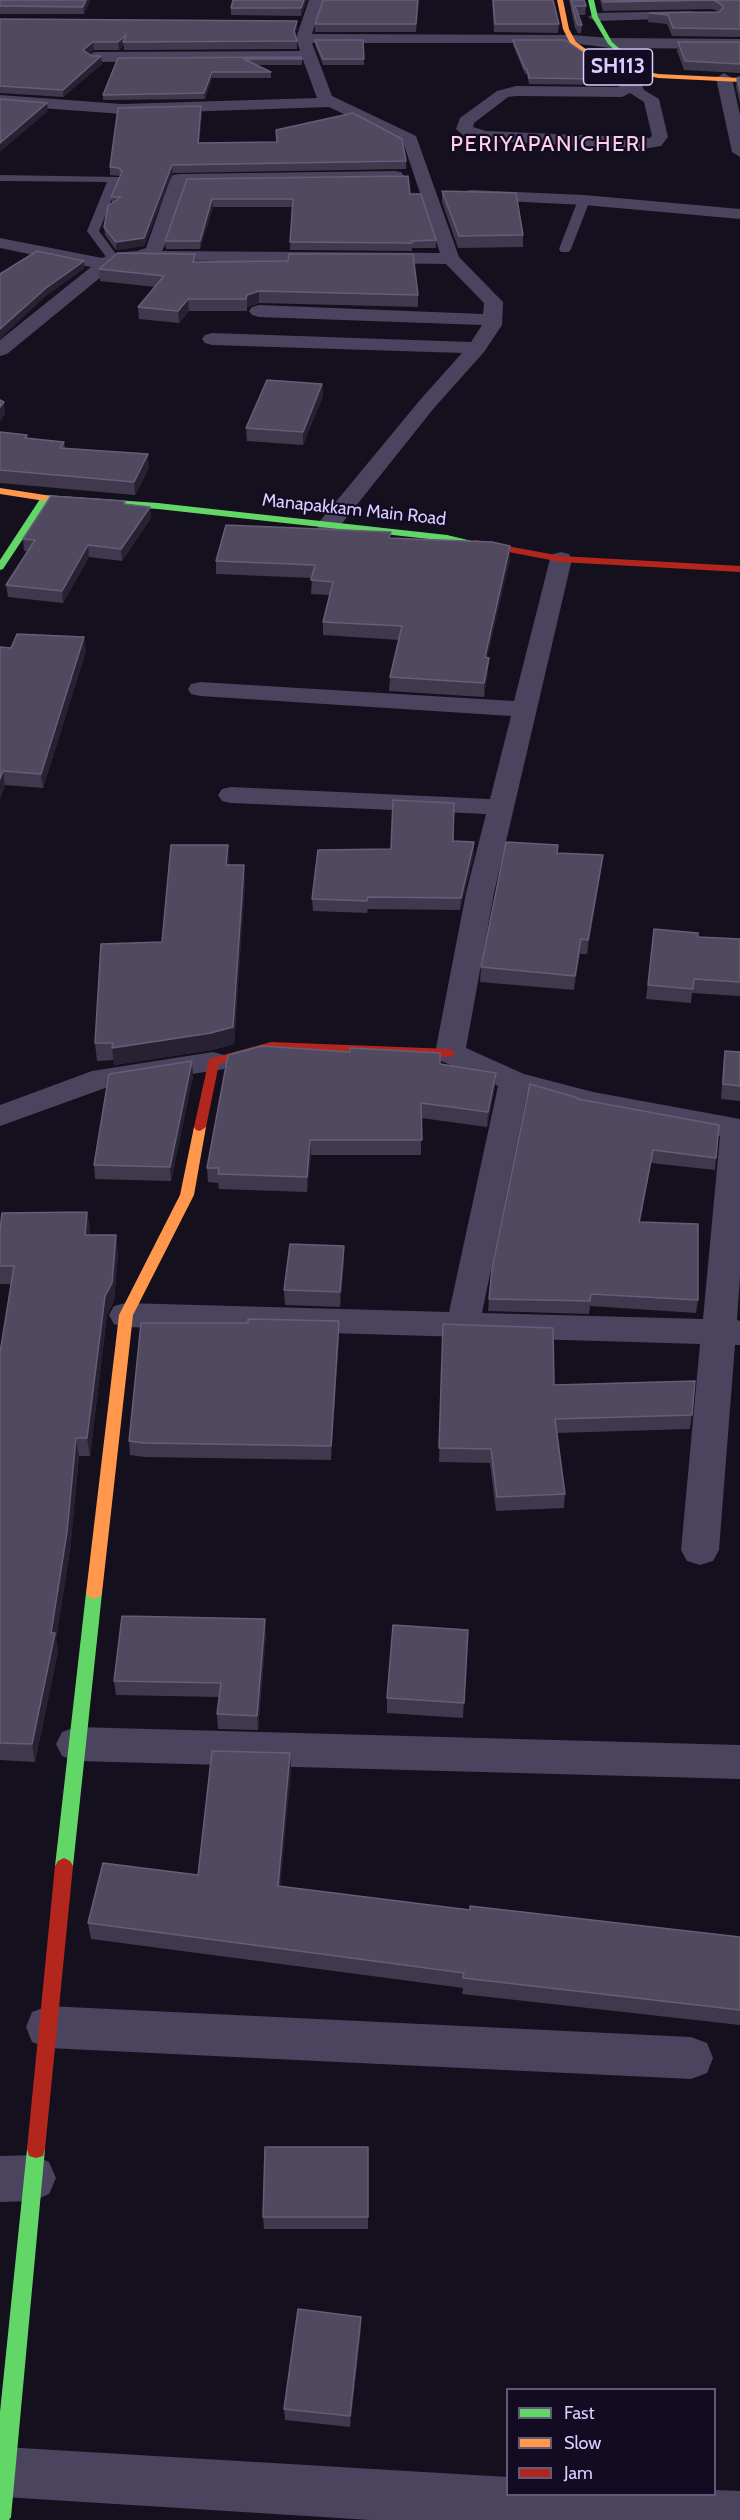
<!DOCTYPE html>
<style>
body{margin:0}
#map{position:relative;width:740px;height:2520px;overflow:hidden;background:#14101d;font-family:Cabin,sans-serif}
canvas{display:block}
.legend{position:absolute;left:506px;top:2388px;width:210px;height:108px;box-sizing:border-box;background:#130b22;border:2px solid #63597a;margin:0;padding:8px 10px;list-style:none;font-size:18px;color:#dacdff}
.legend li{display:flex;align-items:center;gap:12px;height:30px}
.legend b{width:30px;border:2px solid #63597a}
</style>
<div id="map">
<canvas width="740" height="2520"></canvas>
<ul class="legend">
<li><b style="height:8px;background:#63d668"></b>Fast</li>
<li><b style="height:8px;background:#ff974d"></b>Slow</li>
<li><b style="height:8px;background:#b3261e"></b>Jam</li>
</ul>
</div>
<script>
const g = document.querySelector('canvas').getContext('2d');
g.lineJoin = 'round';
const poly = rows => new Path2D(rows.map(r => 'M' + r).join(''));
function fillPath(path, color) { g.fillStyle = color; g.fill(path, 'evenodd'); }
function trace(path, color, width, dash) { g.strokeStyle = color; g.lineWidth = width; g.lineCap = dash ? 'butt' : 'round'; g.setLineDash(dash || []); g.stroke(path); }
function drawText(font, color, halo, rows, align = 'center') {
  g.font = font + ' Cabin,sans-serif'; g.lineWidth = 4.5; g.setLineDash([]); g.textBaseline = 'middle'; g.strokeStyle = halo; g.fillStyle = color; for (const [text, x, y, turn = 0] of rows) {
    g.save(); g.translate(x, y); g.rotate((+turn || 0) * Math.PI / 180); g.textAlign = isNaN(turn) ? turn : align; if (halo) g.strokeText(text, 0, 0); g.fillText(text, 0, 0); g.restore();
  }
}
fillPath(poly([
 [0,175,118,177,120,179,99,231,119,258,117,261,109,261,87,231,107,182,0,181,0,175],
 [584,196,590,200,571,249,569,252,561,252,559,249,578,200,584,196]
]), '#4a445f');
fillPath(poly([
 [309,0,323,0,312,34,572,35,610,38,740,39,740,49,610,48,572,43,312,43,332,96,416,136,459,257,503,302,502,325,484,352,434,408,336,531,328,533,320,531,317,526,320,521,420,400,462,353,212,345,205,343,202,339,205,335,212,333,471,342,482,325,259,317,252,315,249,311,252,307,259,305,483,314,484,303,446,264,146,260,118,263,7,354,0,356,0,340,91,267,0,248,0,238,102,258,113,253,137,251,146,248,170,179,173,175,179,174,395,171,401,172,404,176,401,180,395,181,186,184,171,232,162,251,440,253,403,142,329,107,122,114,0,105,0,95,122,104,317,98,303,60,94,62,86,57,94,52,300,51,296,38,309,0],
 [692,11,699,15,697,18,595,21,588,17,595,13,692,11],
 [637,67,645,72,641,83,644,90,659,99,668,137,661,146,643,149,486,141,465,137,456,129,460,118,497,91,516,86,618,87,626,81,632,69,637,67],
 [630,93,644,102,652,136,650,138,486,131,473,127,474,123,508,97,516,96,622,97,630,93],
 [724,73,732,78,740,115,740,157,732,152,716,78,724,73],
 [471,190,584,195,740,209,740,219,584,205,465,199,462,195,465,191,471,190],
 [561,552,569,554,572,559,494,893,466,1048,524,1074,593,1092,740,1119,740,1276,737,1320,740,1321,740,1345,735,1345,719,1550,713,1561,700,1565,687,1561,681,1550,700,1344,126,1327,114,1324,109,1315,114,1306,126,1303,449,1312,498,1086,439,1060,435,1053,466,893,486,814,231,803,222,801,218,795,222,789,231,787,490,799,511,716,200,696,191,694,188,689,191,684,200,682,514,701,550,559,553,554,561,552],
 [527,1094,593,1112,720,1136,703,1319,482,1313,527,1094],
 [213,1052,224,1055,228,1062,224,1069,108,1087,0,1126,0,1105,92,1071,213,1052],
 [76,1727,740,1745,740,1779,76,1761,62,1756,56,1744,62,1732,76,1727],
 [48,2006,691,2037,707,2043,713,2058,707,2073,691,2079,48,2048,32,2042,26,2027,32,2012,48,2006],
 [33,2155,49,2162,56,2178,49,2194,33,2201,0,2202,0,2156,33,2155],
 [4,2447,508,2477,508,2494,714,2494,714,2490,740,2491,740,2520,370,2520,4,2497,0,2496,0,2448,4,2447]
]), '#4a445f');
fillPath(poly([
 [588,0,594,0,598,17,612,42,621,50,646,63,646,65,642,65,617,52,608,44,592,17,588,0],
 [45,495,158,503,447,535,480,543,475,546,447,541,158,509,48,501,3,569,0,570,0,560,42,496,45,495],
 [94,1587,99,1589,102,1593,73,1866,70,1871,64,1874,58,1871,55,1866,86,1593,89,1589,94,1587],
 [36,2140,43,2142,45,2149,11,2517,9,2520,0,2520,0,2412,27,2149,29,2142,36,2140]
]), '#63d668');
fillPath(poly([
 [557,0,563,0,569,29,576,42,604,62,658,74,740,78,740,82,658,78,600,64,570,43,563,29,557,0],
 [0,488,45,495,49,498,45,501,0,494,0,488],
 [200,1123,206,1127,194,1195,133,1315,102,1593,99,1597,94,1599,89,1597,86,1593,119,1315,180,1195,194,1127,200,1123]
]), '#ff974d');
fillPath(poly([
 [475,540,561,556,740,566,740,572,561,562,472,545,470,543,475,540],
 [271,1042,450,1049,456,1053,450,1057,271,1050,219,1064,206,1127,200,1131,196,1130,194,1127,209,1059,271,1042],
 [64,1858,70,1861,73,1866,45,2149,43,2156,36,2158,29,2156,27,2149,55,1866,58,1861,64,1858]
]), '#b3261e');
fillPath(poly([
 [0,0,90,0,84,14,0,14],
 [307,0,301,16,231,15,231,8],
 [418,0,416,32,315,32,315,24],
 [492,0,553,0,559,24,558,33,494,32],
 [569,0,584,0,586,6,585,15,578,15,582,25,581,33,578,33,575,28],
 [600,0,740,0,740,37,672,36,667,24,648,22,649,13,719,12,713,9,603,11],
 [0,19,297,21,297,28,295,35,297,41,297,49,124,50,124,45,119,50,94,50,89,54,102,64,63,97,0,93],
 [315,40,363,40,364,65,323,65,315,45],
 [513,40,601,79,600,85,529,84,527,74,525,74,513,45],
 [678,42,740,42,740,73,684,70,677,51],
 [118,58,302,59,302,65,256,65,271,72,271,78,212,78,205,99,103,100,103,95],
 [740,77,740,104,736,87,737,78],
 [202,114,199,143,406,161,406,169,173,173,144,246,116,250,105,235,104,227,112,203,111,197,120,176,110,175,110,167],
 [187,179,410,194,436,240,436,248,412,248,412,251,290,250,292,207,213,207,200,249,166,249,165,241],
 [442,191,523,235,523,247,458,248,442,202],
 [195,254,196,262,418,295,418,307,259,303,247,307,247,311,189,311,179,323,139,319,138,307,155,287,100,281,99,269],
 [322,384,323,396,303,445,247,441,246,428],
 [0,432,27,435,27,438,64,442,65,448,149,468,135,495,0,483],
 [125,501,125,504,150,507,151,518,122,561,89,557,63,603,8,597,6,585,28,551,24,551,23,539],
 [391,538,510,546,510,559,487,657,488,671,484,697,389,691,390,677,399,640,323,635,323,622,330,595,311,594,312,578,216,574,216,561],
 [0,647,86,651,43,788,5,785,0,799],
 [453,841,474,854,460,910,368,909,367,913,313,911,312,899,391,849],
 [557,853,603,855,601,870,587,954,580,954,574,990,480,982,481,967],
 [229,862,229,865,245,882,234,1044,212,1050,114,1065,114,1060,97,1061,95,1043,162,942],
 [654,929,698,937,740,939,740,996,692,993,691,1003,646,999],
 [725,1051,740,1052,740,1101,721,1099,723,1065],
 [440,1064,495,1087,487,1127,421,1118,421,1155,311,1155,307,1192,219,1189,218,1183,208,1182,207,1168],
 [193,1076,171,1181,95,1179,94,1165],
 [578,1099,716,1158,715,1170,651,1163,640,1222,698,1300,696,1313,590,1306,589,1314,488,1311,489,1299],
 [87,1212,90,1230,89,1235,118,1253,114,1301,107,1315,90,1456,79,1456,70,1550,56,1639,58,1651,35,1762,0,1760,0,1353,11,1284,0,1284,0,1230],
 [344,1261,340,1307,285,1305,284,1290],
 [339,1321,339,1336,331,1460,145,1457,130,1455,129,1441,248,1323],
 [443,1324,554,1385,692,1415,690,1429,557,1433,565,1494,564,1508,496,1511,490,1463,439,1462],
 [468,1630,463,1718,387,1713,387,1698],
 [266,1634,258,1730,218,1729,217,1714,219,1697,116,1695,114,1681],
 [291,1769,280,1886,470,1910,740,1937,740,2025,462,1994,463,1988,91,1939,88,1923,198,1875],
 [368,2147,368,2229,264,2229,263,2217],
 [361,2317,361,2328,350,2427,285,2420,284,2409]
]), '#40394d');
fillPath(poly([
 [86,0,90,0,84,14,83,7],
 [304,0,307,0,301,16,301,8],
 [297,21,297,28,294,39,294,31],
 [126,35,123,42,124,45,119,50,118,42],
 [93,42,94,50,84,58,83,50],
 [101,56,102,64,63,97,63,90],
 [212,72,212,78,205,99,204,93],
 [47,103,48,111,0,152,0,143],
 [201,106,202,114,198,150,198,143],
 [172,165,173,173,144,246,116,250,116,242],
 [212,199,213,207,200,249,200,241],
 [84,261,84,269,46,296,0,339,0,329,46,288],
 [259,291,259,303,247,307,247,311,247,295],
 [188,299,189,311,179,323,178,311],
 [322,384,323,396,303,445,303,432],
 [4,402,5,414,0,422,0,407],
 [148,454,149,468,135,495,134,482],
 [150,507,151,518,122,561,121,549],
 [88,545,89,557,63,603,62,591],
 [510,546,510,559,484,671,485,657],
 [84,637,86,651,43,788,41,774],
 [489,658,488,671,484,697,484,683],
 [3,771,5,785,0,799,0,779],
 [474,842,474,854,460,910,461,898],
 [228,845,229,862,227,882,226,865],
 [603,855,601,870,587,954,588,940],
 [244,865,245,882,234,1044,212,1050,114,1065,112,1048],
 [581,939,580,954,574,990,575,976],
 [192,1061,193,1076,171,1181,170,1167],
 [496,1073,495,1087,487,1127,488,1112],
 [310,1140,311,1155,307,1192,307,1177],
 [653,1150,651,1163,638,1235,639,1222],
 [87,1212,90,1230,87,1253,85,1235],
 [116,1235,118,1253,114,1301,107,1315,90,1456,87,1438,105,1296],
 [344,1246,344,1261,340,1307,340,1292],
 [339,1321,339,1336,331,1460,331,1446],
 [76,1438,79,1456,70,1550,56,1639,58,1651,35,1762,32,1744,51,1633],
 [265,1619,266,1634,258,1730,257,1716],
 [290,1753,291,1769,279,1901,278,1886],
 [361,2317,361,2328,350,2427,350,2416]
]), '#272232');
const building = poly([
 [0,0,86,0,83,7,0,6,0,0],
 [233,0,304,0,301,8,231,8,233,0],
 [323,0,418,0,416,24,315,24,323,0],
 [493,0,553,0,559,24,495,24,493,0],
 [571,0,584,0,586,6,575,6,582,25,578,25,576,20,571,0],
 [603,0,740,0,740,29,673,28,668,15,649,13,719,12,723,8,722,5,714,0,603,2,603,0],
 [0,19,297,21,294,31,297,41,123,42,126,35,118,42,93,42,83,50,92,56,101,56,63,90,0,86,0,19],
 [315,40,363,40,364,59,323,59,315,40],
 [513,40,565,40,594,60,601,79,529,78,527,69,525,69,513,40],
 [678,42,740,42,740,64,685,61,678,42],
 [301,57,302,59,244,59,271,72,212,72,204,93,103,95,118,58,301,57],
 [740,77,740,91,737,78,740,77],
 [0,99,47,103,0,143,0,99],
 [201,106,198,143,277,142,276,130,353,113,402,139,406,161,172,165,144,238,116,242,104,227,108,206,121,197,111,197,122,172,119,168,110,167,118,108,201,106],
 [408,176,410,194,421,194,436,240,412,241,412,243,290,242,293,199,212,199,200,241,165,241,187,179,408,176],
 [442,191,516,193,523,235,459,236,442,191],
 [37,251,84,261,46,288,0,329,0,274,37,251],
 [118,253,195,254,193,262,288,261,289,254,413,254,418,295,259,291,247,295,246,299,188,299,178,311,138,307,164,276,99,269,118,253],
 [267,380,322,384,303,432,246,428,267,380],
 [0,400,4,402,0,407,0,400],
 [0,432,27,435,25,438,64,442,60,448,148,454,134,482,0,470,0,432],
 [51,496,125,501,124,504,150,507,121,549,88,545,62,591,6,585,35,540,23,539,51,496],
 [226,525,391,532,389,538,492,542,510,546,485,657,489,658,484,683,390,677,402,626,323,622,333,582,311,580,315,565,216,561,226,525],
 [17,634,84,637,41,774,3,771,0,779,0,647,11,648,17,634],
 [393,800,454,803,453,841,474,842,461,898,368,897,367,901,312,899,318,850,391,849,393,800],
 [506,842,558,845,557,853,603,855,588,940,581,939,575,976,481,967,506,842],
 [171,845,228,845,226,865,244,865,233,1027,211,1033,112,1048,113,1043,95,1043,101,944,162,942,171,845],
 [654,929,698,933,698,937,740,939,740,982,694,979,693,989,648,985,654,929],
 [262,1046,350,1052,350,1048,440,1053,440,1064,496,1073,488,1112,421,1103,422,1140,310,1140,307,1177,218,1174,219,1168,207,1168,228,1055,262,1046],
 [725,1051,740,1052,740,1086,723,1084,725,1051],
 [192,1061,170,1167,94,1165,109,1074,192,1061],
 [530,1084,578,1098,578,1099,719,1125,716,1158,653,1150,639,1222,698,1224,698,1300,591,1294,590,1301,489,1299,492,1268,530,1084],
 [87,1212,85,1235,116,1235,112,1283,105,1296,87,1438,76,1438,67,1532,51,1633,55,1633,32,1744,0,1743,0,1353,14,1266,0,1266,0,1230,2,1213,87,1212],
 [290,1244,344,1246,340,1292,284,1290,290,1244],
 [248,1319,339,1321,331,1446,144,1443,129,1441,141,1323,248,1323,248,1319],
 [443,1324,553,1328,554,1385,695,1381,692,1415,555,1419,565,1494,497,1497,491,1449,439,1448,443,1324],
 [122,1616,265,1619,257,1716,217,1714,221,1683,114,1681,122,1616],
 [393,1625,468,1630,464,1703,387,1698,393,1625],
 [212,1751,290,1753,278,1886,470,1910,470,1906,740,1937,740,2010,463,1978,464,1973,88,1923,103,1863,198,1875,212,1751],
 [265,2147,368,2147,368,2217,263,2217,265,2147],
 [298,2309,361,2317,350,2416,284,2409,298,2309]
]);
fillPath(building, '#504960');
trace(building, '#665e79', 1.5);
drawText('18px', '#dacdff', '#130b22', [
 ["Manapakkam Main Road",354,510,6]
]);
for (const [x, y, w] of [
 [618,67,69]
]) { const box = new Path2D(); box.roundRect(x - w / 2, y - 18, w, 36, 4.5); g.fillStyle = '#130b22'; g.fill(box); trace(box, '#dacdff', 1.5); }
drawText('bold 21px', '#dacdff', null, [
 ["SH113",618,67]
]);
g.letterSpacing = '1.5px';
drawText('22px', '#ffcfe6', '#130b22', [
 ["PERIYAPANICHERI",549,145]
]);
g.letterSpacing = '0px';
</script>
